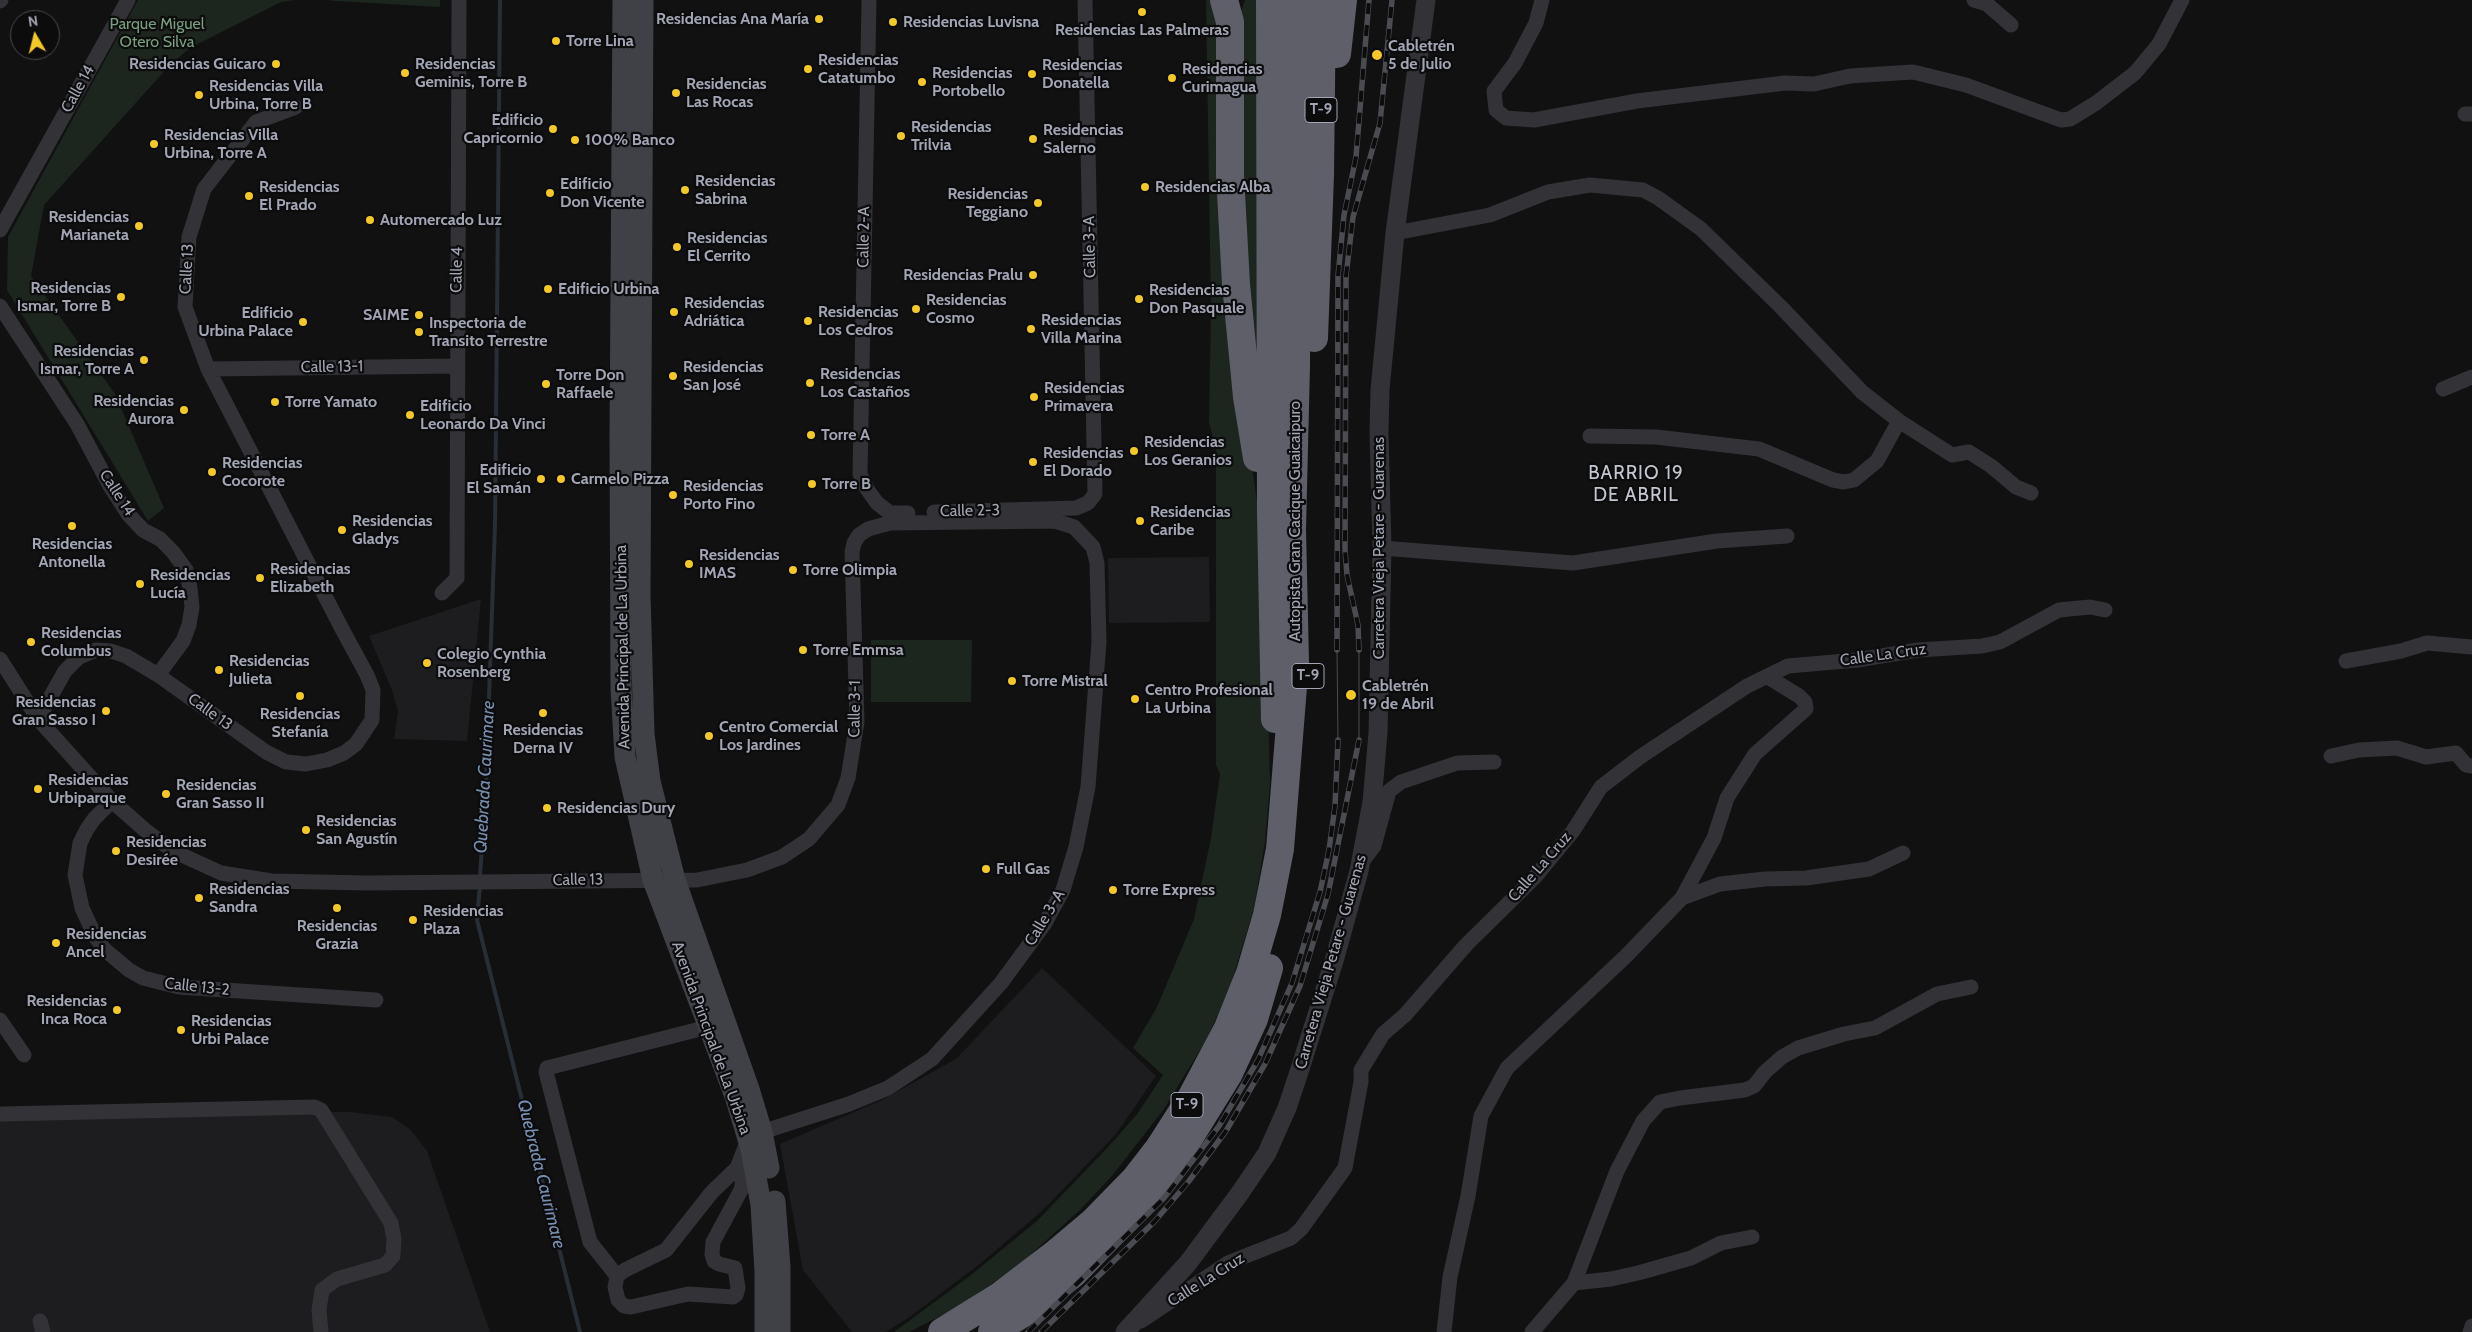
<!DOCTYPE html>
<meta charset="utf-8">
<style>
body{margin:0}
#map{position:relative;width:2472px;height:1332px;overflow:hidden;background:#111112;font-family:Cabin,sans-serif}
canvas{display:block}
.north{position:absolute;left:10px;top:10px;width:50px;height:50px;box-sizing:border-box;background:#0c0c0d;border:1px solid #48494f;border-radius:50%;rotate:352deg;font-size:14px;font-weight:700;line-height:20px;text-align:center;color:#a2a5b3}
.north::after{content:'';display:block;margin:auto;width:18px;height:22px;background:#f4c827;clip-path:polygon(50% 0,100% 100%,50% 72%,0 100%)}
</style>
<div id="map">
<canvas width="2472" height="1332"></canvas>
<div class="north">N</div>
</div>
<script>
const g = document.querySelector('canvas').getContext('2d');
g.lineJoin = 'round';
function fillPath(path, color) { g.fillStyle = color; g.fill(path, 'evenodd'); }
const poly = rows => new Path2D(rows.map(r => 'M' + r).join(''));
function trace(path, color, width, dash) { g.strokeStyle = color; g.lineWidth = width; g.lineCap = dash ? 'butt' : 'round'; g.setLineDash(dash || []); g.stroke(path); }
function drawText(font, color, halo, rows, align = 'center') {
  g.font = font + ' Cabin,sans-serif'; g.lineWidth = 4.5; g.setLineDash([]); g.textBaseline = 'middle'; g.strokeStyle = halo; g.fillStyle = color; for (const [text, x, y, turn = 0] of rows) {
    g.save(); g.translate(x, y); g.rotate((+turn || 0) * Math.PI / 180); g.textAlign = isNaN(turn) ? turn : align; if (halo) g.strokeText(text, 0, 0); g.fillText(text, 0, 0); g.restore();
  }
}
fillPath(poly([
 [1209,557,1210,622,1109,623,1108,558],
 [481,599,467,741,394,739,398,712,392,690,369,636],
 [1042,968,1156,1076,1116,1134,1043,1210,981,1263,911,1316,886,1332,852,1332,803,1270,780,1144,882,1100,956,1059],
 [192,1112,350,1112,392,1117,410,1129,427,1151,490,1332,0,1332,0,1117]
]), '#1d1d1f');
fillPath(poly([
 [138,0,295,0,281,2,190,48,169,66,44,205,31,276,115,394,164,508,148,521,7,290,8,237],
 [327,0,440,0,440,7,336,1],
 [1206,0,1219,0,1246,428,1261,527,1265,569,1270,784,1265,842,1254,908,1228,994,1205,1042,1164,1109,1112,1176,1081,1209,1017,1267,954,1309,909,1332,894,1332,971,1275,1037,1221,1110,1145,1138,1113,1163,1075,1133,1048,1157,1007,1194,919,1211,838,1220,774,1216,765,1216,450,1209,422,1211,310],
 [1245,0,1261,0,1265,332,1252,394,1237,22],
 [871,640,972,640,971,702,871,702]
]), '#1d251f');
trace(poly([
 [480,877,486,782,495,525,500,0],
 [480,884,477,920,580,1332]
]), '#272e36', 4);
trace(poly([
 [869,0,860,474,867,489,877,503,890,513,908,513],
 [1542,0,1536,23,1515,63,1494,91,1496,110,1506,118,1534,120,1637,101,1785,83,1814,84,1850,76,1913,72,1966,85,2061,120,2070,119,2096,103,2135,73,2159,44,2182,0],
 [1974,0,1987,4,2011,25],
 [0,1,1,0],
 [2465,114,2472,114],
 [0,230,128,0],
 [1395,233,1490,215,1548,192,1590,185,1643,190,1658,198,1701,229,1780,306,1862,392,1899,421,1952,455,1969,452,1991,466,2016,487,2031,493],
 [0,306,77,424,110,486,128,514,143,530,160,539,173,552,186,570,190,588,192,607,189,625,183,641,158,675],
 [208,369,456,366],
 [2443,389,2472,377],
 [1590,436,1656,437,1759,449,1833,480,1844,482,1854,480,1877,461,1899,421],
 [934,512,1076,508,1088,503,1095,494,1085,0],
 [1382,548,1573,563,1717,541,1787,536],
 [442,593,457,578,459,0],
 [0,659,38,719,112,801,145,830,173,851,221,873,272,881,367,883,697,880,747,870,782,857,809,839,838,805,848,778,857,722,852,552,854,543,859,535,868,529,890,523,1055,521,1074,527,1093,547,1097,563,1099,642,1088,787,1076,847,1063,890,1045,923,1001,983,932,1059,888,1088,849,1104,762,1132,748,1140,737,1168,712,1192,666,1250,625,1270,617,1276,615,1287,618,1300,624,1306,631,1307,688,1294,733,1297,736,1295,738,1288,735,1268,719,1264,714,1261,712,1254,713,1242,741,1190,743,1181,737,1168],
 [2346,661,2401,651,2427,643,2472,647],
 [38,719,65,671,79,657,96,650,111,651,126,656,158,675,266,752,286,762,306,764,327,760,344,753,356,744,372,720,373,690,367,675,342,629,208,369,185,307,189,237,204,189,256,122,296,107],
 [2331,756,2359,750,2397,748,2426,757,2456,753,2466,765,2472,766],
 [112,801,94,819,87,829,80,843,75,875,82,908,95,936,104,949,129,970,143,978,179,987,376,1000],
 [1362,862,1374,846,1389,791,1401,782,1457,763,1494,762],
 [1682,898,1714,838,1727,798,1755,754,1806,709,1805,702,1799,696,1768,677],
 [0,1020,24,1055],
 [2,1114,314,1107,321,1110,391,1223,394,1239,393,1256,385,1265,337,1279,322,1290,319,1310,321,1332],
 [617,1276,590,1242,546,1072,547,1068,708,1027],
 [1574,1283,1611,1279,1638,1273,1691,1258,1721,1243,1752,1237],
 [40,1321,43,1332],
 [1141,1321,1228,1263,1291,1238,1301,1229,1345,1168,1361,1082,1361,1070,1383,1034,1405,1015,1466,945,1535,877,1573,831,1601,787,1640,757,1747,686,1788,666,1857,660,1918,650,1982,646,2000,642,2059,610,2090,607,2105,610],
 [1444,1332,1450,1277,1468,1196,1481,1116,1507,1068,1626,956,1682,898,1720,884,1765,879,1806,878,1869,869,1903,853],
 [1532,1332,1574,1283,1617,1171,1643,1121,1660,1102,1680,1098,1745,1090,1754,1086,1765,1072,1782,1057,1798,1048,1844,1034,1875,1028,1937,994,1971,987],
 [2470,1332,2472,1326]
]), '#323237', 15);
trace(poly([
 [1125,1332,1188,1263,1240,1193,1267,1153,1287,1108,1299,1072,1334,961,1359,871,1372,802,1378,733,1382,548,1379,432,1380,390,1395,233,1426,0]
]), '#323237', 19);
trace(poly([
 [623,0,620,436,621,688,625,757,653,880,735,1096,751,1149,761,1205,765,1271,765,1332],
 [643,0,640,594,644,734,650,781,675,880,749,1089,762,1132,769,1168],
 [775,1201,780,1267,780,1332]
]), '#404147', 21);
trace(poly([
 [1224,0,1230,22,1230,175,1236,284,1247,397,1257,458],
 [1270,0,1271,513,1275,719],
 [1337,54,1343,0],
 [1314,338,1320,175,1322,0],
 [942,1332,1000,1296,1055,1254,1093,1222,1135,1179,1159,1148,1191,1098,1228,1028,1250,973,1267,915,1280,849,1295,662,1292,529,1296,366,1297,0],
 [992,1332,1022,1314,1073,1274,1150,1194,1178,1156,1228,1075,1254,1019,1269,968]
]), '#5e5f68', 28);
trace(poly([
 [1337,650,1338,740],
 [1359,740,1359,650]
]), '#4b4c52', 1);
const rail = poly([
 [1337,650,1338,276,1344,215,1356,157,1369,0],
 [1359,650,1358,625,1347,575,1345,550,1346,276,1353,217,1380,123,1392,0],
 [1028,1332,1164,1198,1219,1126,1258,1060,1292,983,1320,892,1329,850,1335,806,1338,740],
 [1041,1332,1154,1222,1189,1181,1226,1131,1265,1064,1300,986,1328,894,1359,740]
]);
trace(rail, '#4b4c52', 5.5);
trace(rail, '#0c0c0d', 4, [11]);
for (const [x, y, r, color] of [
 [1142,12,5,"#f4c827"],
 [819,19,5,"#f4c827"],
 [893,22,5,"#f4c827"],
 [556,41,5,"#f4c827"],
 [1377,55,6,"#f4c827"],
 [276,64,5,"#f4c827"],
 [808,69,5,"#f4c827"],
 [405,73,5,"#f4c827"],
 [1032,74,5,"#f4c827"],
 [1172,78,5,"#f4c827"],
 [922,82,5,"#f4c827"],
 [676,93,5,"#f4c827"],
 [199,95,5,"#f4c827"],
 [553,129,5,"#f4c827"],
 [901,136,5,"#f4c827"],
 [1033,139,5,"#f4c827"],
 [575,140,5,"#f4c827"],
 [154,144,5,"#f4c827"],
 [1145,187,5,"#f4c827"],
 [685,190,5,"#f4c827"],
 [550,193,5,"#f4c827"],
 [249,196,5,"#f4c827"],
 [1038,203,5,"#f4c827"],
 [370,220,5,"#f4c827"],
 [139,226,5,"#f4c827"],
 [677,247,5,"#f4c827"],
 [1033,275,5,"#f4c827"],
 [548,289,5,"#f4c827"],
 [121,297,5,"#f4c827"],
 [1139,299,5,"#f4c827"],
 [916,309,5,"#f4c827"],
 [674,312,5,"#f4c827"],
 [419,315,5,"#f4c827"],
 [808,321,5,"#f4c827"],
 [303,322,5,"#f4c827"],
 [1031,329,5,"#f4c827"],
 [419,332,5,"#f4c827"],
 [144,360,5,"#f4c827"],
 [673,376,5,"#f4c827"],
 [810,383,5,"#f4c827"],
 [546,384,5,"#f4c827"],
 [1034,397,5,"#f4c827"],
 [275,402,5,"#f4c827"],
 [184,410,5,"#f4c827"],
 [410,415,5,"#f4c827"],
 [811,435,5,"#f4c827"],
 [1134,451,5,"#f4c827"],
 [1033,462,5,"#f4c827"],
 [212,472,5,"#f4c827"],
 [541,479,5,"#f4c827"],
 [561,479,5,"#f4c827"],
 [812,484,5,"#f4c827"],
 [673,495,5,"#f4c827"],
 [1140,521,5,"#f4c827"],
 [72,526,5,"#f4c827"],
 [342,530,5,"#f4c827"],
 [689,564,5,"#f4c827"],
 [793,570,5,"#f4c827"],
 [260,578,5,"#f4c827"],
 [140,584,5,"#f4c827"],
 [31,642,5,"#f4c827"],
 [803,650,5,"#f4c827"],
 [427,663,5,"#f4c827"],
 [219,670,5,"#f4c827"],
 [1012,681,5,"#f4c827"],
 [1351,695,6,"#f4c827"],
 [300,696,5,"#f4c827"],
 [1135,699,5,"#f4c827"],
 [106,711,5,"#f4c827"],
 [543,713,5,"#f4c827"],
 [709,736,5,"#f4c827"],
 [38,789,5,"#f4c827"],
 [166,794,5,"#f4c827"],
 [547,808,5,"#f4c827"],
 [306,830,5,"#f4c827"],
 [116,851,5,"#f4c827"],
 [986,869,5,"#f4c827"],
 [1113,890,5,"#f4c827"],
 [199,898,5,"#f4c827"],
 [337,908,5,"#f4c827"],
 [413,920,5,"#f4c827"],
 [56,943,5,"#f4c827"],
 [117,1010,5,"#f4c827"],
 [181,1030,5,"#f4c827"]
]) { const dot = new Path2D(); dot.arc(x, y, r, 0, 2 * Math.PI); g.fillStyle = color; g.fill(dot); trace(dot, '#0c0c0d', 2); }
for (const [x, y, w] of [
 [1321,110,32],
 [1308,676,32],
 [1187,1105,32]
]) { const box = new Path2D(); box.roundRect(x - w / 2, y - 12.5, w, 25, 4); g.fillStyle = '#0c0c0d'; g.fill(box); trace(box, '#a2a5b3', 1); }
drawText('bold 15px', '#a2a5b3', null, [
 ["T-9",1321,110],
 ["T-9",1308,676],
 ["T-9",1187,1105]
]);
drawText('bold 16px', '#a2a5b3', '#0c0c0d', [
 ["Residencias Ana María",809,19,"right"],
 ["Residencias Luvisna",903,22],
 ["Residencias Las Palmeras",1142,30,"center"],
 ["Torre Lina",566,41],
 ["Cabletrén",1388,46],
 ["5 de Julio",1388,64],
 ["Residencias",818,60],
 ["Catatumbo",818,78],
 ["Residencias Guicaro",266,64,"right"],
 ["Residencias",415,64],
 ["Geminis, Torre B",415,82],
 ["Residencias",1042,65],
 ["Donatella",1042,83],
 ["Residencias",1182,69],
 ["Curimagua",1182,87],
 ["Residencias",932,73],
 ["Portobello",932,91],
 ["Residencias",686,84],
 ["Las Rocas",686,102],
 ["Residencias Villa",209,86],
 ["Urbina, Torre B",209,104],
 ["Edificio",543,120,"right"],
 ["Capricornio",543,138,"right"],
 ["Residencias",911,127],
 ["Trilvia",911,145],
 ["Residencias",1043,130],
 ["Salerno",1043,148],
 ["Residencias Villa",164,135],
 ["Urbina, Torre A",164,153],
 ["100% Banco",585,140],
 ["Residencias",695,181],
 ["Sabrina",695,199],
 ["Edificio",560,184],
 ["Don Vicente",560,202],
 ["Residencias",259,187],
 ["El Prado",259,205],
 ["Residencias Alba",1155,187],
 ["Residencias",1028,194,"right"],
 ["Teggiano",1028,212,"right"],
 ["Residencias",129,217,"right"],
 ["Marianeta",129,235,"right"],
 ["Automercado Luz",380,220],
 ["Residencias",687,238],
 ["El Cerrito",687,256],
 ["Residencias Pralu",1023,275,"right"],
 ["Residencias",111,288,"right"],
 ["Ismar, Torre B",111,306,"right"],
 ["Edificio Urbina",558,289],
 ["Residencias",1149,290],
 ["Don Pasquale",1149,308],
 ["Residencias",926,300],
 ["Cosmo",926,318],
 ["Residencias",684,303],
 ["Adriática",684,321],
 ["Residencias",818,312],
 ["Los Cedros",818,330],
 ["Edificio",293,313,"right"],
 ["Urbina Palace",293,331,"right"],
 ["SAIME",409,315,"right"],
 ["Residencias",1041,320],
 ["Villa Marina",1041,338],
 ["Inspectoria de",429,323],
 ["Transito Terrestre",429,341],
 ["Residencias",134,351,"right"],
 ["Ismar, Torre A",134,369,"right"],
 ["Residencias",683,367],
 ["San José",683,385],
 ["Residencias",820,374],
 ["Los Castaños",820,392],
 ["Torre Don",556,375],
 ["Raffaele",556,393],
 ["Residencias",1044,388],
 ["Primavera",1044,406],
 ["Residencias",174,401,"right"],
 ["Aurora",174,419,"right"],
 ["Torre Yamato",285,402],
 ["Edificio",420,406],
 ["Leonardo Da Vinci",420,424],
 ["Torre A",821,435],
 ["Residencias",1144,442],
 ["Los Geranios",1144,460],
 ["Residencias",1043,453],
 ["El Dorado",1043,471],
 ["Residencias",222,463],
 ["Cocorote",222,481],
 ["Edificio",531,470,"right"],
 ["El Samán",531,488,"right"],
 ["Carmelo Pizza",571,479],
 ["Torre B",822,484],
 ["Residencias",683,486],
 ["Porto Fino",683,504],
 ["Residencias",1150,512],
 ["Caribe",1150,530],
 ["Residencias",352,521],
 ["Gladys",352,539],
 ["Residencias",72,544,"center"],
 ["Antonella",72,562,"center"],
 ["Residencias",699,555],
 ["IMAS",699,573],
 ["Residencias",270,569],
 ["Elizabeth",270,587],
 ["Torre Olimpia",803,570],
 ["Residencias",150,575],
 ["Lucía",150,593],
 ["Residencias",41,633],
 ["Columbus",41,651],
 ["Torre Emmsa",813,650],
 ["Colegio Cynthia",437,654],
 ["Rosenberg",437,672],
 ["Residencias",229,661],
 ["Julieta",229,679],
 ["Torre Mistral",1022,681],
 ["Cabletrén",1362,686],
 ["19 de Abril",1362,704],
 ["Centro Profesional",1145,690],
 ["La Urbina",1145,708],
 ["Residencias",96,702,"right"],
 ["Gran Sasso I",96,720,"right"],
 ["Residencias",300,714,"center"],
 ["Stefanía",300,732,"center"],
 ["Centro Comercial",719,727],
 ["Los Jardines",719,745],
 ["Residencias",543,730,"center"],
 ["Derna IV",543,748,"center"],
 ["Residencias",48,780],
 ["Urbiparque",48,798],
 ["Residencias",176,785],
 ["Gran Sasso II",176,803],
 ["Residencias Dury",557,808],
 ["Residencias",316,821],
 ["San Agustín",316,839],
 ["Residencias",126,842],
 ["Desirée",126,860],
 ["Full Gas",996,869],
 ["Residencias",209,889],
 ["Sandra",209,907],
 ["Torre Express",1123,890],
 ["Residencias",423,911],
 ["Plaza",423,929],
 ["Residencias",337,926,"center"],
 ["Grazia",337,944,"center"],
 ["Residencias",66,934],
 ["Ancel",66,952],
 ["Residencias",107,1001,"right"],
 ["Inca Roca",107,1019,"right"],
 ["Residencias",191,1021],
 ["Urbi Palace",191,1039]
], 'left');
drawText('16px', '#789f7f', '#0c0c0d', [
 ["Parque Miguel",157,24],
 ["Otero Silva",157,42]
]);
drawText('16px', '#a2a5b3', '#0c0c0d', [
 ["Calle 14",78,89,-61],
 ["Calle 2-A",864,237,-89],
 ["Calle 3-A",1090,247,-91],
 ["Calle 13",187,269,-87],
 ["Calle 4",457,270,-89],
 ["Calle 13-1",332,367,-1],
 ["Calle 14",117,493,57],
 ["Calle 2-3",970,511,-1],
 ["Autopista Gran Cacique Guaicaipuro",1295,521,-90],
 ["Carretera Vieja Petare - Guarenas",1379,548,-90],
 ["Avenida Principal de La Urbina",623,647,-91],
 ["Calle La Cruz",1883,655,-8],
 ["Calle 3-1",855,709,-89],
 ["Calle 13",210,712,36],
 ["Calle La Cruz",1540,867,-49],
 ["Calle 13",578,880,-1],
 ["Calle 3-A",1045,918,-59],
 ["Carretera Vieja Petare - Guarenas",1331,962,-74],
 ["Calle 13-2",197,987,6],
 ["Avenida Principal de La Urbina",711,1038,70],
 ["Calle La Cruz",1206,1280,-32]
]);
drawText('italic 18px', '#778fb0', '#0c0c0d', [
 ["Quebrada Caurimare",485,777,-87],
 ["Quebrada Caurimare",541,1174,76]
]);
g.letterSpacing = '1px';
drawText('19px', '#c3c5cf', '#0c0c0d', [
 ["BARRIO 19",1636,473],
 ["DE ABRIL",1636,495]
]);
g.letterSpacing = '0px';
</script>
